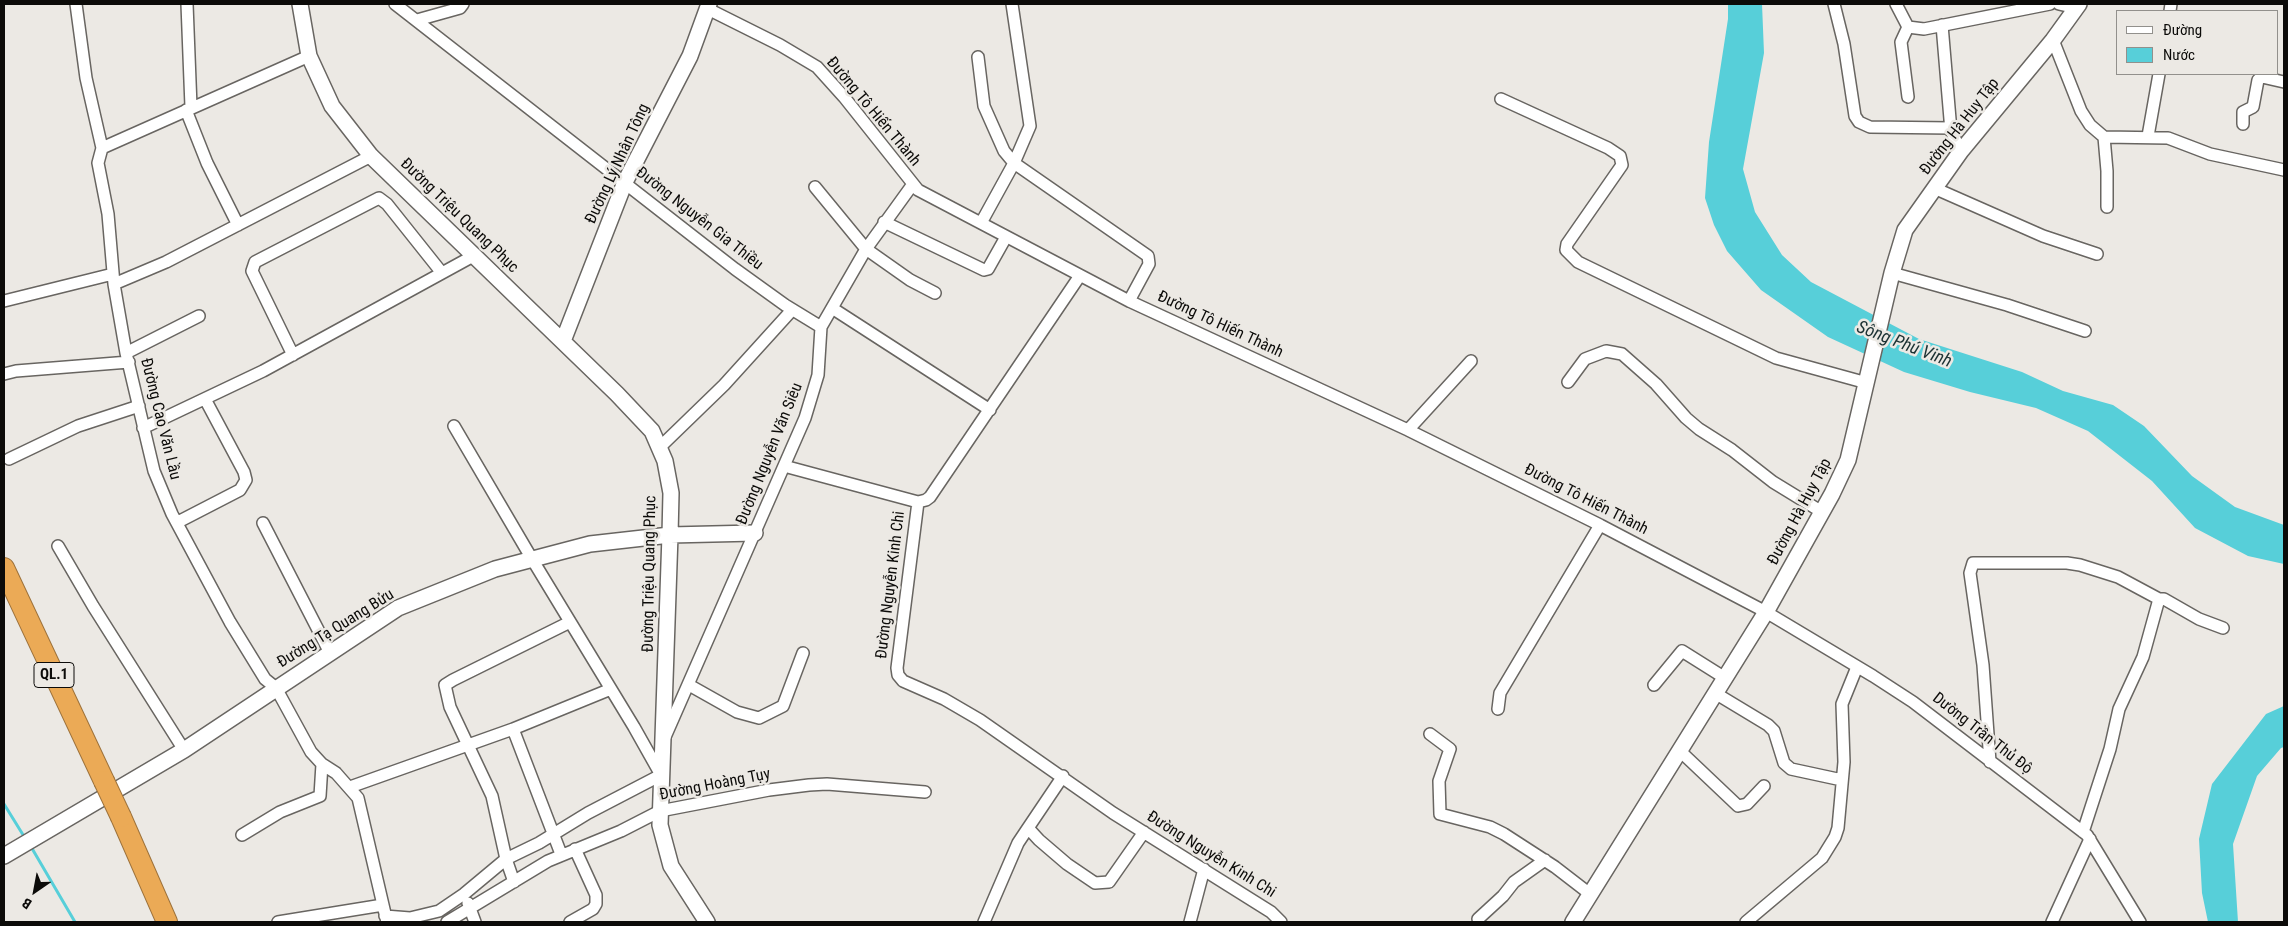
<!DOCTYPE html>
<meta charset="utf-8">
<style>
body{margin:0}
#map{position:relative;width:2288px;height:926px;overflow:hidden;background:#ece9e4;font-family:"Roboto Condensed",sans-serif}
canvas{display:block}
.frame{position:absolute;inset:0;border:5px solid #0c0b09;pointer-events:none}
.legend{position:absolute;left:2116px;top:10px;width:162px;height:65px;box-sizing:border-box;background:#ece9e4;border:1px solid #92908c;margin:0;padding:6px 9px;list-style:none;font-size:15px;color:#0c0b09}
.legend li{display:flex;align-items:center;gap:10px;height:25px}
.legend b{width:25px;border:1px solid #92908c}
.north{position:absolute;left:10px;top:866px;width:50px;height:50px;-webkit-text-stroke:4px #ece9e4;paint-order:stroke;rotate:213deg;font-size:14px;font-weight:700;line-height:20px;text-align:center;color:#0c0b09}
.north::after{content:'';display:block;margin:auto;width:18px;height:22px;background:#0c0b09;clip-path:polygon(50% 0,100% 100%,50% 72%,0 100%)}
</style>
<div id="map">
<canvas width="2288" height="926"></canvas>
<div class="frame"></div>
<ul class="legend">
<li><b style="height:6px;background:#fff"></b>Đường</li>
<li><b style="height:14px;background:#57cfd9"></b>Nước</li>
</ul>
<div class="north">B</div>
</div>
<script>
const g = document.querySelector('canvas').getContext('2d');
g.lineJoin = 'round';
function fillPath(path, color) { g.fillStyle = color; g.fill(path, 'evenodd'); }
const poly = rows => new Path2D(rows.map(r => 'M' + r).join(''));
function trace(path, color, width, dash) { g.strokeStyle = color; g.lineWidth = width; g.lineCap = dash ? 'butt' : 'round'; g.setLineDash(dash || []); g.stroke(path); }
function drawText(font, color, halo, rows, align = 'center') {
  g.font = font + ' "Roboto Condensed",sans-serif'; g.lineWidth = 5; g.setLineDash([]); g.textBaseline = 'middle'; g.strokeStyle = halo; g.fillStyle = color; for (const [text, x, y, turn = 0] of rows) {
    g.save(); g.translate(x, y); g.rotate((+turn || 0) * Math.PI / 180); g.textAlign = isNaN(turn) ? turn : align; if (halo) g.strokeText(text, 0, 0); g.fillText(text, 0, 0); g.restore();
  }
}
fillPath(poly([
 [1728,4,1762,4,1764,53,1743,169,1755,212,1782,255,1811,282,1919,339,2022,372,2063,391,2113,405,2144,426,2192,476,2235,507,2284,525,2284,564,2248,556,2195,528,2152,481,2088,431,2036,408,1970,392,1904,372,1828,337,1761,290,1727,251,1714,225,1705,198,1709,142,1728,19],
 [2284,706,2284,747,2281,748,2257,776,2233,844,2238,922,2208,922,2202,893,2199,839,2212,784,2266,714]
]), '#57cfd9');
trace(poly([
 [4,804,25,838],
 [30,845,75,922]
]), '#57cfd9', 3);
const street = poly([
 [76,4,86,78,102,148],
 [187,4,191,107],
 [395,4,735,269,785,305,821,327],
 [1834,4,1844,44,1855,116,1859,122,1870,127,1951,128],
 [1896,4,1908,27,1924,29,2050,4],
 [2059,4,2076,8],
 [706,8,780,45,817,67,844,97,918,190,1129,301,1408,430,1600,525,1766,612,1873,676,1913,702,2087,835,2140,922],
 [2170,11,2171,4],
 [417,20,460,8,463,4],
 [1942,25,1951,131,1961,151],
 [1908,27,1901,42,1908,97],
 [2053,40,2081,111,2090,125,2104,137,2168,138,2210,154,2284,170],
 [309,56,102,148,98,163,108,214,114,284,126,353,154,471,172,514,230,622,265,679,276,688,311,752,322,764,336,773,358,798,387,922],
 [978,57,984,106,1004,151,1014,163,1148,256,1149,264,1129,301],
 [1501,99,1608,148,1620,156,1622,165,1567,244,1566,250,1578,262,1776,358,1867,383],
 [186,110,207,163,238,225],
 [2243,124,2243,112,2253,107,2258,80,2262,77,2284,82],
 [2148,136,2159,74],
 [2104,137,2107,171,2107,207],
 [815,187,866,249,910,280,935,293],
 [1934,188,2043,236,2097,254],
 [884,222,984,270,988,269,1006,237],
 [981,223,1014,163,1030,126,1012,4],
 [1892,273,2007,305,2085,331],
 [114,284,166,262,371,156],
 [4,301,113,274],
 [832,308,990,410],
 [126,353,199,316],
 [293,355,252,271,255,262,379,198,387,204,442,273],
 [4,374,16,371,129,362],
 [1568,382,1585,359,1606,351,1622,354,1656,384,1686,418,1699,429,1732,450,1773,482,1822,512],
 [143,428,263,371,475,255],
 [1408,430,1471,361],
 [659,448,724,385,792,310],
 [9,459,78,426,139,406],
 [784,466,918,502,926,500,930,497,1079,277],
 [918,502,897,668,898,675,903,681,944,699,980,720,1113,813,1271,912,1281,922],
 [178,522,240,490,246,480,244,472,205,399],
 [263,523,330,653],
 [58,546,93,606,184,750],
 [689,685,737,712,759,718,783,706,803,653],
 [1654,685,1682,651,1725,678],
 [1715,693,1768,725,1774,731,1784,763,1791,769,1842,780],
 [1498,709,1500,693,1600,525],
 [513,729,561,854],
 [1430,734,1450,749,1439,781,1440,814,1490,827,1504,834,1555,867,1590,894],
 [665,737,805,418,818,375,821,327,866,249,913,184],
 [1680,751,1738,806,1747,804,1764,786],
 [1990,762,1983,665,1970,573,1973,563,2067,563,2080,565,2118,577,2159,599],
 [1063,776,1028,828,1039,840,1067,864,1095,883,1109,882,1144,832],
 [350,787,513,729,611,689],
 [2083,832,2110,749,2119,709,2143,657,2159,599,2164,599,2199,619,2223,628],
 [242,835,280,812,320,796,322,764],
 [514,882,506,859,492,796,450,707,445,685,453,680,570,622],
 [468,903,475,922],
 [385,916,410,918,439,911,464,894,506,859,539,843,588,813,661,775,634,727,532,559,454,426],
 [1478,919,1503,896,1514,882,1545,860],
 [278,922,383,905],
 [447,922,548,861,621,831,660,811,769,790,809,785,827,784,925,792],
 [570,922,593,909,596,904,596,895,575,849],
 [984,922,1018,843,1028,828],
 [1190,922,1204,869],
 [1746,922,1822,858,1835,837,1838,828,1844,762,1842,704,1857,667],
 [2052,922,2090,839]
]);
const secondary = poly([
 [300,4,309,56,332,106,371,156,617,394,652,431,665,461,671,493,670,535,660,825,671,866,707,922],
 [563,341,625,182,690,56,709,4],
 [4,856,184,750,398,608,495,569,590,544,670,535,755,533],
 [1573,922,1766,612,1832,494,1848,460,1892,273,1905,230,1961,151,2053,40,2079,4]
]);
const highway = poly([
 [4,568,104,781],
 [121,817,167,922]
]);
trace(street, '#686561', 14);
trace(secondary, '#686561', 18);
trace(highway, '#9d723b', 22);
trace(street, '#fff', 11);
trace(secondary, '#fff', 15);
trace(highway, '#ebaa56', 20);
const highwayBridge = poly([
 [104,781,121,817]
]);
trace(highwayBridge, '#9d723b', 22, []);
trace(highwayBridge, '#ebaa56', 20);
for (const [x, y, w] of [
 [54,675,40]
]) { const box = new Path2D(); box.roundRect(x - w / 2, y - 12.5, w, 25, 4); g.fillStyle = '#ece9e4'; g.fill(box); trace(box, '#0c0b09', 1); }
drawText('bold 15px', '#0c0b09', null, [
 ["QL.1",54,675]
]);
drawText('16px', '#0c0b09', '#ece9e4', [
 ["Đường Tô Hiến Thành",873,112,50],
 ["Đường Hà Huy Tập",1960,127,-52],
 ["Đường Lý Nhân Tông",618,164,-65],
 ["Đường Triệu Quang Phục",459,216,44],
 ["Đường Nguyễn Gia Thiều",699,219,38],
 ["Đường Tô Hiến Thành",1220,325,25],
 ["Đường Cao Văn Lầu",160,419,76],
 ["Đường Nguyễn Văn Siêu",770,454,-68],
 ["Đường Tô Hiến Thành",1586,500,27],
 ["Đường Hà Huy Tập",1800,512,-62],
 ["Đường Triệu Quang Phục",650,574,-89],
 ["Đường Nguyễn Kinh Chi",891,585,-83],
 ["Đường Tạ Quang Bửu",336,629,-32],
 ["Dường Trần Thủ Độ",1982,734,38],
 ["Đường Hoàng Tụy",715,785,-11],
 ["Đường Nguyễn Kinh Chi",1211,855,32]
]);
drawText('italic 18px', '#1b3133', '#ece9e4', [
 ["Sông Phú Vinh",1904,345,21]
]);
</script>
